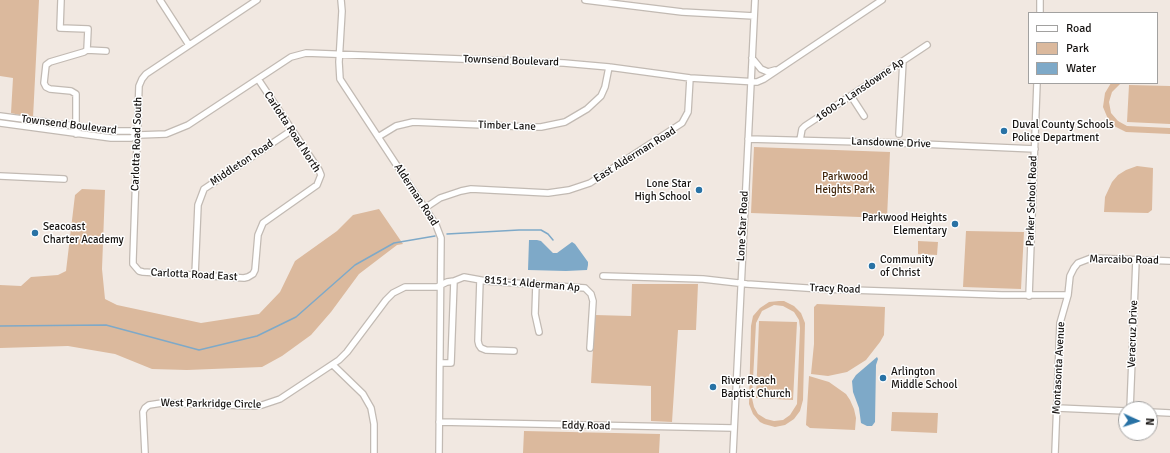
<!DOCTYPE html>
<style>
body{margin:0}
#map{position:relative;width:1170px;height:453px;overflow:hidden;background:#f1e8e1;font-family:Signika,sans-serif}
canvas{display:block}
.legend{position:absolute;left:1028px;top:12px;width:130px;height:72px;box-sizing:border-box;background:#fff;border:1px solid #a2a1a0;margin:0;padding:5px 7px;list-style:none;font-size:12px;color:#171412}
.legend li{display:flex;align-items:center;gap:8px;height:20px}
.legend b{width:20px;border:1px solid #a2a1a0}
.north{position:absolute;left:1118px;top:401px;width:40px;height:40px;box-sizing:border-box;background:#fff;border:1px solid #a2a1a0;border-radius:50%;rotate:93deg;font-size:11px;font-weight:700;line-height:16px;text-align:center;color:#171412}
.north::after{content:'';display:block;margin:auto;width:14px;height:18px;background:#2872a5;clip-path:polygon(50% 0,100% 100%,50% 72%,0 100%)}
</style>
<div id="map">
<canvas width="1170" height="453"></canvas>
<ul class="legend">
<li><b style="height:5px;background:#fff"></b>Road</li>
<li><b style="height:11px;background:#dbb99d"></b>Park</li>
<li><b style="height:11px;background:#7ea9c8"></b>Water</li>
</ul>
<div class="north">N</div>
</div>
<script>
const g = document.querySelector('canvas').getContext('2d');
g.lineJoin = 'round';
function fillPath(path, color) { g.fillStyle = color; g.fill(path, 'evenodd'); }
const poly = rows => new Path2D(rows.map(r => 'M' + r).join(''));
function trace(path, color, width, dash) { g.strokeStyle = color; g.lineWidth = width; g.lineCap = dash ? 'butt' : 'round'; g.setLineDash(dash || []); g.stroke(path); }
function drawText(font, color, halo, rows, align = 'center') {
  g.font = font + ' Signika,sans-serif'; g.lineWidth = 3; g.setLineDash([]); g.textBaseline = 'middle'; g.strokeStyle = halo; g.fillStyle = color; for (const [text, x, y, turn = 0] of rows) {
    g.save(); g.translate(x, y); g.rotate((+turn || 0) * Math.PI / 180); g.textAlign = isNaN(turn) ? turn : align; if (halo) g.strokeText(text, 0, 0); g.fillText(text, 0, 0); g.restore();
  }
}
fillPath(poly([
 [0,0,39,0,33,118,11,113,13,78,0,76],
 [1111,83,1121,83,1112,92,1109,102,1111,113,1118,121,1127,126,1170,128,1170,134,1126,132,1114,126,1108,119,1103,107,1105,93],
 [1129,85,1170,86,1170,124,1127,122],
 [754,147,890,152,887,218,751,213],
 [1137,166,1153,168,1152,210,1148,213,1104,212,1105,197,1112,182,1118,175,1126,170],
 [82,189,105,190,102,269,105,299,117,305,201,323,259,314,280,292,295,261,337,231,353,215,379,209,403,244,397,245,359,274,331,312,311,335,282,356,262,367,187,370,152,369,115,354,68,346,0,348,0,285,21,286,31,277,58,275,66,271,75,195],
 [966,231,1024,232,1021,289,963,287],
 [918,241,938,242,937,255,918,254],
 [632,284,698,284,696,330,678,330,672,422,651,421,651,386,591,383,595,315,631,316],
 [779,301,784,301,794,306,801,313,805,323,803,400,800,411,794,419,785,425,775,427,764,424,760,422,753,414,749,404,751,326,753,316,760,308,769,302],
 [774,305,783,306,794,312,799,320,800,328,797,404,790,415,783,420,774,421,766,419,758,414,754,407,752,398,756,323,762,311],
 [817,304,885,307,884,335,880,342,866,360,847,372,828,376,811,374,814,344,814,307],
 [759,321,797,322,793,400,756,398],
 [809,376,829,382,846,394,850,400,854,409,856,418,855,430,810,428,806,425],
 [892,412,938,413,937,433,891,431],
 [524,431,660,434,659,453,523,453]
]), '#dbb99d');
fillPath(poly([
 [529,240,537,240,541,241,553,253,557,253,572,242,575,244,588,262,588,265,587,270,566,271,528,270],
 [877,357,878,359,876,365,875,422,872,426,867,426,861,423,859,408,853,392,852,381,856,375]
]), '#7ea9c8');
trace(poly([
 [447,234,519,230,541,230,548,234,553,240],
 [0,326,106,325,199,350,257,336,296,317,355,265,394,243,435,236]
]), '#7ea9c8', 1.5);
const minor = poly([
 [61,0,60,28,88,29,87,50,84,52,50,62,46,65,44,83,46,87,50,89,71,91,76,94,76,134],
 [160,0,189,45],
 [257,0,146,74,142,79,139,86,133,259,133,264,139,271,143,272,244,278,248,277,253,274,255,270,258,235,263,223,317,185,321,175,319,170,258,79],
 [341,0,342,11,339,62,340,79,436,225,441,238,439,453],
 [585,0,682,12,754,16],
 [1040,13,1040,0],
 [87,50,106,51],
 [752,58,761,69,768,72,775,70],
 [851,96,864,116],
 [0,116,113,131,131,131,138,135],
 [0,123,111,138,131,138,138,135,166,134,188,125,291,57,306,53,564,63,609,67,690,78,757,82,764,79,882,0],
 [899,134,903,61],
 [378,137,396,126,413,122,530,127,541,127,565,122,587,109,601,96,605,87,609,67],
 [748,139,899,143,1035,149],
 [800,140,802,129,805,126,927,45],
 [0,176,64,179],
 [425,208,440,198,461,191,471,189,548,193,569,190,590,183,682,123,688,112,690,78],
 [195,275,198,205,204,189,292,130],
 [603,276,703,279,747,284,821,289,1002,295,1068,295],
 [480,280,478,341,479,345,481,348,486,350,514,351],
 [536,284,535,314,539,332],
 [1029,296,1037,83],
 [440,363,451,363,454,281],
 [333,365,363,394,371,408,374,424,374,453],
 [1057,408,1126,411],
 [1130,409,1136,260],
 [1150,412,1170,413],
 [439,422,733,428],
 [145,453,143,412,145,408,149,405,162,403,254,406,262,405,280,399,339,360,347,352,386,300,393,293,405,287,437,287,447,282,454,281,464,277,486,281,585,288,591,294,593,301,590,348],
 [733,453,755,0],
 [1055,453,1060,323,1068,295,1070,276,1074,268,1078,263,1091,258,1170,261]
]);
trace(minor, '#c2bab3', 8);
trace(minor, '#fff', 5.5);
for (const [x, y, r, color] of [
 [1004,131,4,"#2872a5"],
 [699,190,4,"#2872a5"],
 [955,224,4,"#2872a5"],
 [35,233,4,"#2872a5"],
 [872,266,4,"#2872a5"],
 [883,378,4,"#2872a5"],
 [713,387,4,"#2872a5"]
]) { const dot = new Path2D(); dot.arc(x, y, r, 0, 2 * Math.PI); g.fillStyle = color; g.fill(dot); trace(dot, '#fff', 1.5); }
drawText('11px', '#171412', '#fff', [
 ["Townsend Boulevard",511,61,2],
 ["1600-2 Lansdowne Ap",860,90,-34],
 ["Townsend Boulevard",69,125,7],
 ["Timber Lane",507,126,2],
 ["Carlotta Road North",292,132,57],
 ["Lansdowne Drive",891,143,2],
 ["Carlotta Road South",137,144,-88],
 ["East Alderman Road",635,155,-32],
 ["Middleton Road",242,163,-34],
 ["Alderman Road",416,195,57],
 ["Parker School Road",1032,201,-88],
 ["Lone Star Road",743,226,-87],
 ["Marcaibo Road",1124,260,1],
 ["Carlotta Road East",194,275,3],
 ["8151-1 Alderman Ap",532,284,5],
 ["Tracy Road",835,289,2],
 ["Veracruz Drive",1133,334,-88],
 ["Montasonta Avenue",1059,368,-87],
 ["West Parkridge Circle",211,404,1],
 ["Eddy Road",586,426,1]
]);
drawText('11px', '#171412', '#fff', [
 ["Duval County Schools",1012,125],
 ["Police Department",1012,138],
 ["Lone Star",691,184,"right"],
 ["High School",691,197,"right"],
 ["Parkwood Heights",947,218,"right"],
 ["Elementary",947,231,"right"],
 ["Seacoast",43,227],
 ["Charter Academy",43,240],
 ["Community",880,260],
 ["of Christ",880,273],
 ["Arlington",891,372],
 ["Middle School",891,385],
 ["River Reach",721,381],
 ["Baptist Church",721,394]
], 'left');
drawText('11px', '#43270c', '#fff', [
 ["Parkwood",845,177],
 ["Heights Park",845,190]
]);
</script>
